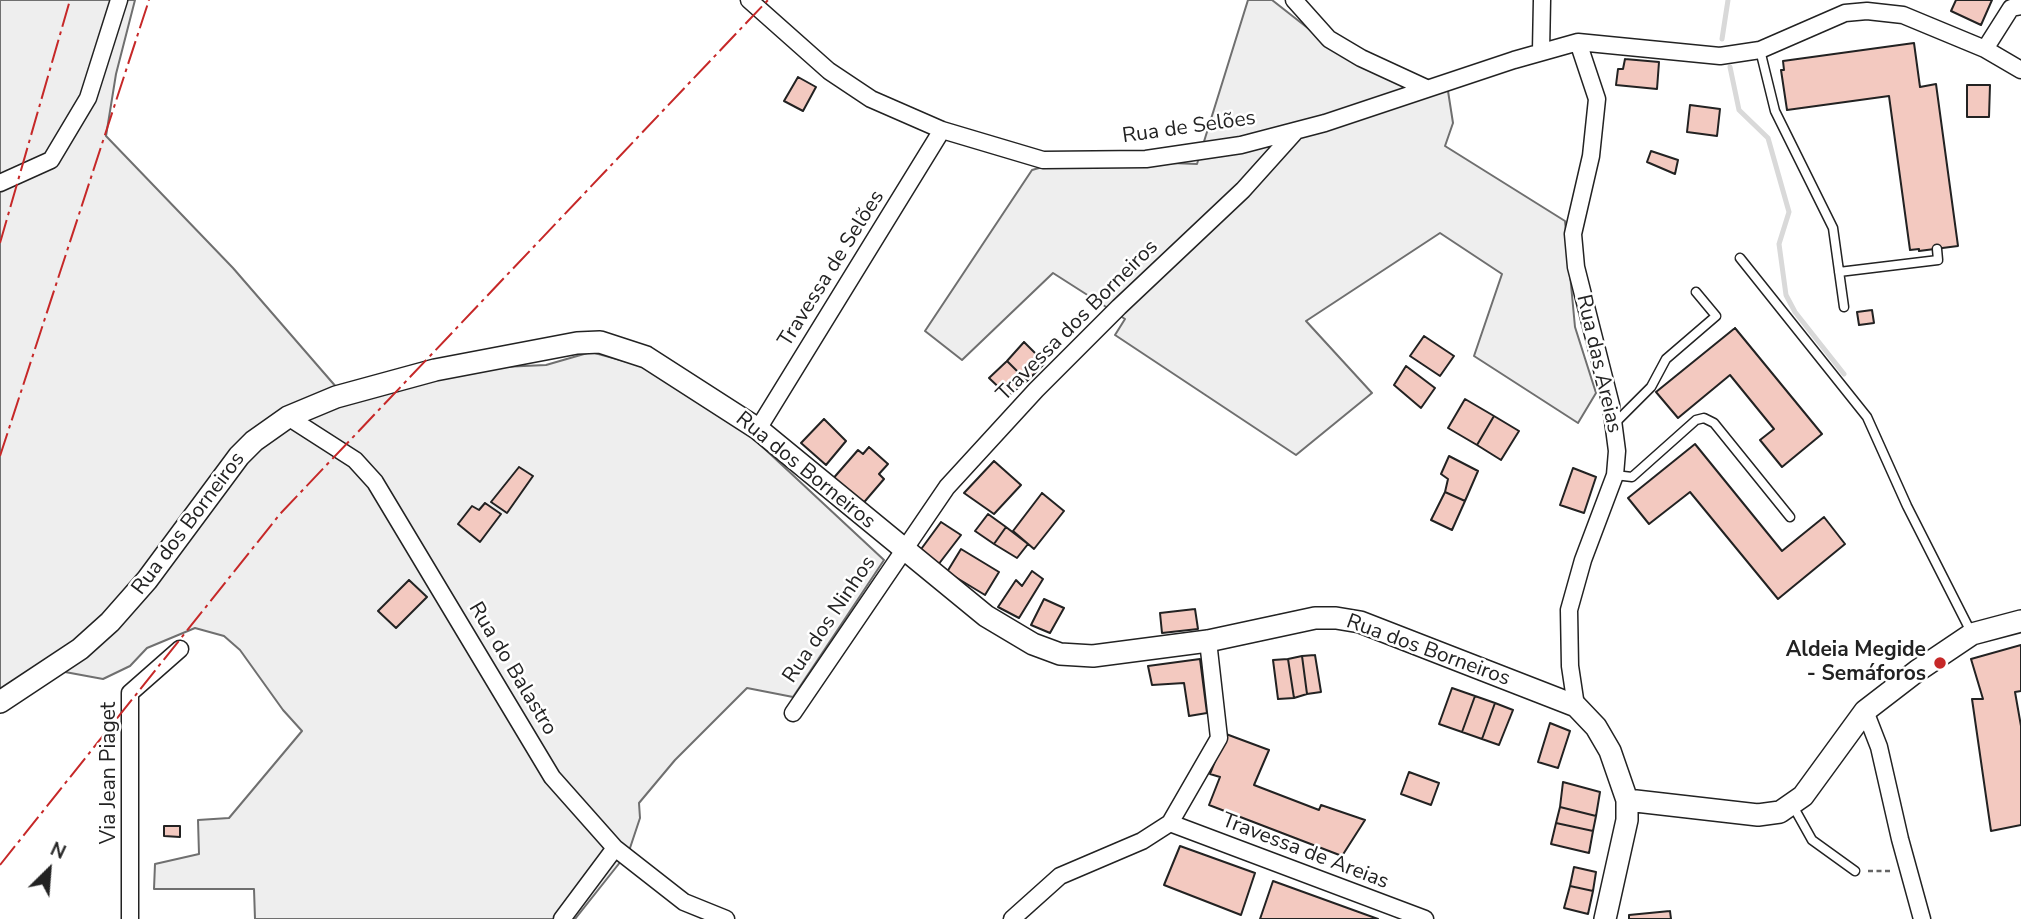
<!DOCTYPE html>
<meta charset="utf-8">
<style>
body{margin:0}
#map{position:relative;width:2021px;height:919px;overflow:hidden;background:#fff;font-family:"Nunito Sans",sans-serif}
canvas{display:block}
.north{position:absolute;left:14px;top:835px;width:70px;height:70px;-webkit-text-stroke:5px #fff;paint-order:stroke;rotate:25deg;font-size:19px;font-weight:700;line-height:28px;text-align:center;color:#222}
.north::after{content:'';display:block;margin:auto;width:24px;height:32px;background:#222;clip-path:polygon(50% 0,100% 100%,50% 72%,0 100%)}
</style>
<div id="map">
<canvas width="2021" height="919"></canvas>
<div class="north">N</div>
</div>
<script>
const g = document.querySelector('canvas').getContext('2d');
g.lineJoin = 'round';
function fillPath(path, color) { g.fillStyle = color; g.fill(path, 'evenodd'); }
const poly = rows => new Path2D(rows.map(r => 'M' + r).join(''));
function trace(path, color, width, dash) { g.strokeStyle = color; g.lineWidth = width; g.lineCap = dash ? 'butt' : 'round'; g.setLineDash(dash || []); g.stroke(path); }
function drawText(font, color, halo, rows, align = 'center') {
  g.font = font + ' "Nunito Sans",sans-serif'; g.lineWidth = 5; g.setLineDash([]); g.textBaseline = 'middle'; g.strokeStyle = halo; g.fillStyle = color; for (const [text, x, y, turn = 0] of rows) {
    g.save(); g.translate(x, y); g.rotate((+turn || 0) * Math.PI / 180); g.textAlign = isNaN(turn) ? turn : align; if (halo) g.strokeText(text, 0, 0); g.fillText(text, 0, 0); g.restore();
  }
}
const green = poly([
 [0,0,135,0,116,74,106,136,233,268,344,396,502,367,546,365,591,352,646,367,724,411,884,560,793,697,747,688,675,760,639,803,640,818,629,851,575,919,255,919,254,889,154,889,155,864,199,854,198,820,229,818,302,731,283,710,240,650,224,636,195,628,147,648,130,666,103,679,38,667,0,693,0,0],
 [1248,0,1272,0,1309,29,1371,64,1448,91,1453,123,1445,146,1565,221,1575,327,1596,393,1578,423,1474,356,1502,274,1440,233,1306,321,1372,393,1296,455,1115,335,1125,319,1053,273,962,360,925,331,1032,170,1070,159,1197,164,1248,0]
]);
fillPath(green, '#eee');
trace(green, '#6f6f6f', 2);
trace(poly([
 [1722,39,1728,0],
 [1730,67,1739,110,1768,138,1789,212,1779,244,1786,295,1795,312,1844,374]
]), '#d9d9d9', 5);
const building = poly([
 [1956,0,1992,0,1981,25,1951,11,1956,0],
 [1914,43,1920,87,1936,84,1958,246,1919,251,1919,249,1910,250,1889,96,1787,110,1781,70,1784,70,1783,61,1914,43],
 [1625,59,1659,62,1657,89,1616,85,1618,69,1623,69,1625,59],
 [798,77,816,87,803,111,784,101,798,77],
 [1967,85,1990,85,1989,117,1967,117,1967,85],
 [1690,105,1720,109,1717,136,1687,132,1690,105],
 [1651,151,1678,160,1675,174,1647,162,1651,151],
 [1872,310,1874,323,1859,325,1857,312,1872,310],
 [1735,328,1822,434,1782,467,1760,440,1774,429,1730,375,1678,418,1656,392,1735,328],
 [1424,336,1454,356,1440,376,1410,356,1424,336],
 [1024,342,1045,363,1027,381,1007,361,1024,342],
 [1007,361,1027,381,1008,396,989,378,1007,361],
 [1406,366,1435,388,1421,408,1394,385,1406,366],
 [1465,399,1494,416,1477,445,1448,428,1465,399],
 [1494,416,1519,431,1501,460,1477,445,1494,416],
 [824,419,846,441,826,465,801,443,824,419],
 [1695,444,1782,551,1824,517,1845,544,1778,599,1690,492,1649,524,1628,498,1695,444],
 [869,447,888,464,879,474,884,479,860,507,831,481,858,450,863,454,869,447],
 [1449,456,1478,471,1465,501,1445,492,1448,479,1441,474,1449,456],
 [994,461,1021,485,994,514,964,493,994,461],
 [519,467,533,476,507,513,491,502,519,467],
 [1573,468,1596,477,1584,513,1560,505,1573,468],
 [1445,492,1465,501,1452,530,1431,520,1445,492],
 [1042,493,1064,511,1034,549,1013,531,1042,493],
 [485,503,501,514,480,542,458,524,472,506,479,510,485,503],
 [988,514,1006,527,994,544,975,531,988,514],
 [941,522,961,535,938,565,919,552,941,522],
 [1006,527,1028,544,1017,558,994,544,1006,527],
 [961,549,999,572,985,595,947,572,961,549],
 [1032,571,1043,579,1019,618,998,607,1016,580,1022,586,1032,571],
 [409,580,427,597,396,628,378,611,409,580],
 [1044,599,1064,608,1050,633,1031,625,1044,599],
 [1195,609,1198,629,1162,633,1160,613,1195,609],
 [2021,645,2021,691,2015,692,2021,726,2021,825,1991,831,1972,699,1983,699,1971,659,2021,645],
 [1315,655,1321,692,1307,694,1302,656,1315,655],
 [1302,656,1307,694,1294,698,1288,659,1302,656],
 [1200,659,1207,713,1189,716,1184,683,1152,685,1148,666,1200,659],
 [1288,659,1294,698,1278,699,1273,660,1288,659],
 [1452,688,1475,696,1462,732,1439,724,1452,688],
 [1475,696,1495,703,1482,739,1462,732,1475,696],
 [1495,703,1513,710,1499,745,1482,739,1495,703],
 [1550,723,1570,731,1558,768,1538,762,1550,723],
 [1226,734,1269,750,1254,785,1319,810,1321,805,1365,820,1342,856,1209,805,1220,777,1210,774,1226,734],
 [1409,772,1439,783,1431,805,1401,794,1409,772],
 [1563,782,1600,792,1596,816,1560,807,1563,782],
 [1560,807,1596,816,1593,831,1556,823,1560,807],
 [1556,823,1593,831,1589,853,1551,844,1556,823],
 [164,826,180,826,180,837,164,836,164,826],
 [1180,846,1255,873,1241,915,1164,885,1180,846],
 [1574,867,1596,872,1593,891,1570,886,1574,867],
 [1273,881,1378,919,1260,919,1273,881],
 [1570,886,1593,891,1588,914,1564,908,1570,886],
 [1670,911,1671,919,1629,919,1629,915,1670,911]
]);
fillPath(building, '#f3c9c0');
trace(building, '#222', 2);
const lane = poly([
 [1760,50,1775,111,1833,228,1844,307],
 [1740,258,1867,417,1907,506,1971,632],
 [1839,272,1938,260,1937,249],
 [1615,423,1651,387,1666,359,1716,316,1696,292],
 [1615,475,1632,477,1696,420,1704,418,1714,423,1790,517],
 [1793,806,1812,840,1855,871]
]);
const street = poly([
 [749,0,829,71,871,99,942,130,1043,160,1146,159,1241,145,1325,123,1514,60,1578,42,1720,56,1760,50,1845,13,1867,11,1903,15,1985,49,2021,70],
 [1294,0,1329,39,1361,58,1426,88],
 [1985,49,2011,8,2021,6],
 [1541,51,1542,0],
 [0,183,51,160,88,98,119,0],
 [288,417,355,460,375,482,552,777,615,848,684,902,726,919],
 [758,429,942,130],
 [1576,706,1570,666,1569,610,1583,560,1615,475,1617,451,1611,405,1576,267,1573,234,1591,156,1597,99,1578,42],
 [1865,711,1879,747,1900,839,1922,919],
 [793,713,947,487,1036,390,1119,307,1243,190,1296,131],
 [1170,823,1425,919],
 [130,919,130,693,180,649],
 [562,919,615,848],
 [1012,919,1060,876,1142,841,1170,823,1219,738,1208,641]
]);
const secondary = poly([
 [0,702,80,649,110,622,147,580,239,456,254,441,288,417,336,397,435,370,577,343,600,342,646,357,758,429,986,616,1033,644,1060,654,1093,656,1208,641,1315,618,1336,618,1360,622,1576,706,1596,727,1610,751,1627,800,1627,820,1605,919],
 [1627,800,1758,815,1780,812,1803,796,1865,711,1917,671,1972,634,2021,621]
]);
trace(lane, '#222', 11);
trace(street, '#222', 19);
trace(secondary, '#222', 24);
trace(poly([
 [1868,871,1893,871]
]), '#646464', 2.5, [5, 3.5]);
trace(lane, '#fff', 8);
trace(street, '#fff', 16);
trace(secondary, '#fff', 21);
trace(poly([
 [0,243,70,0],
 [0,456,149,0],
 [0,865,280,514,768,0]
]), '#c62828', 2, [24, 5, 3.5, 5]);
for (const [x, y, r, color] of [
 [1940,663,7,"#c62828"]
]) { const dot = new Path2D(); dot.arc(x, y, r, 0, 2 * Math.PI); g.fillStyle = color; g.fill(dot); trace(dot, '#fff', 2.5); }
drawText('21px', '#222', '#fff', [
 ["Rua de Selões",1189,128,-8],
 ["Travessa de Selões",832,269,-58],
 ["Travessa dos Borneiros",1078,321,-45],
 ["Rua das Areias",1598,364,77],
 ["Rua dos Borneiros",805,471,39],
 ["Rua dos Borneiros",189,524,-53],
 ["Rua dos Ninhos",830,620,-56],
 ["Rua dos Borneiros",1428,651,20],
 ["Rua do Balastro",512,669,59],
 ["Via Jean Piaget",110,773,-90],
 ["Travessa de Areias",1305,852,21]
]);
drawText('bold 21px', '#222', '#fff', [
 ["Aldeia Megide",1926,651],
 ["- Semáforos",1926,675]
], 'right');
</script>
